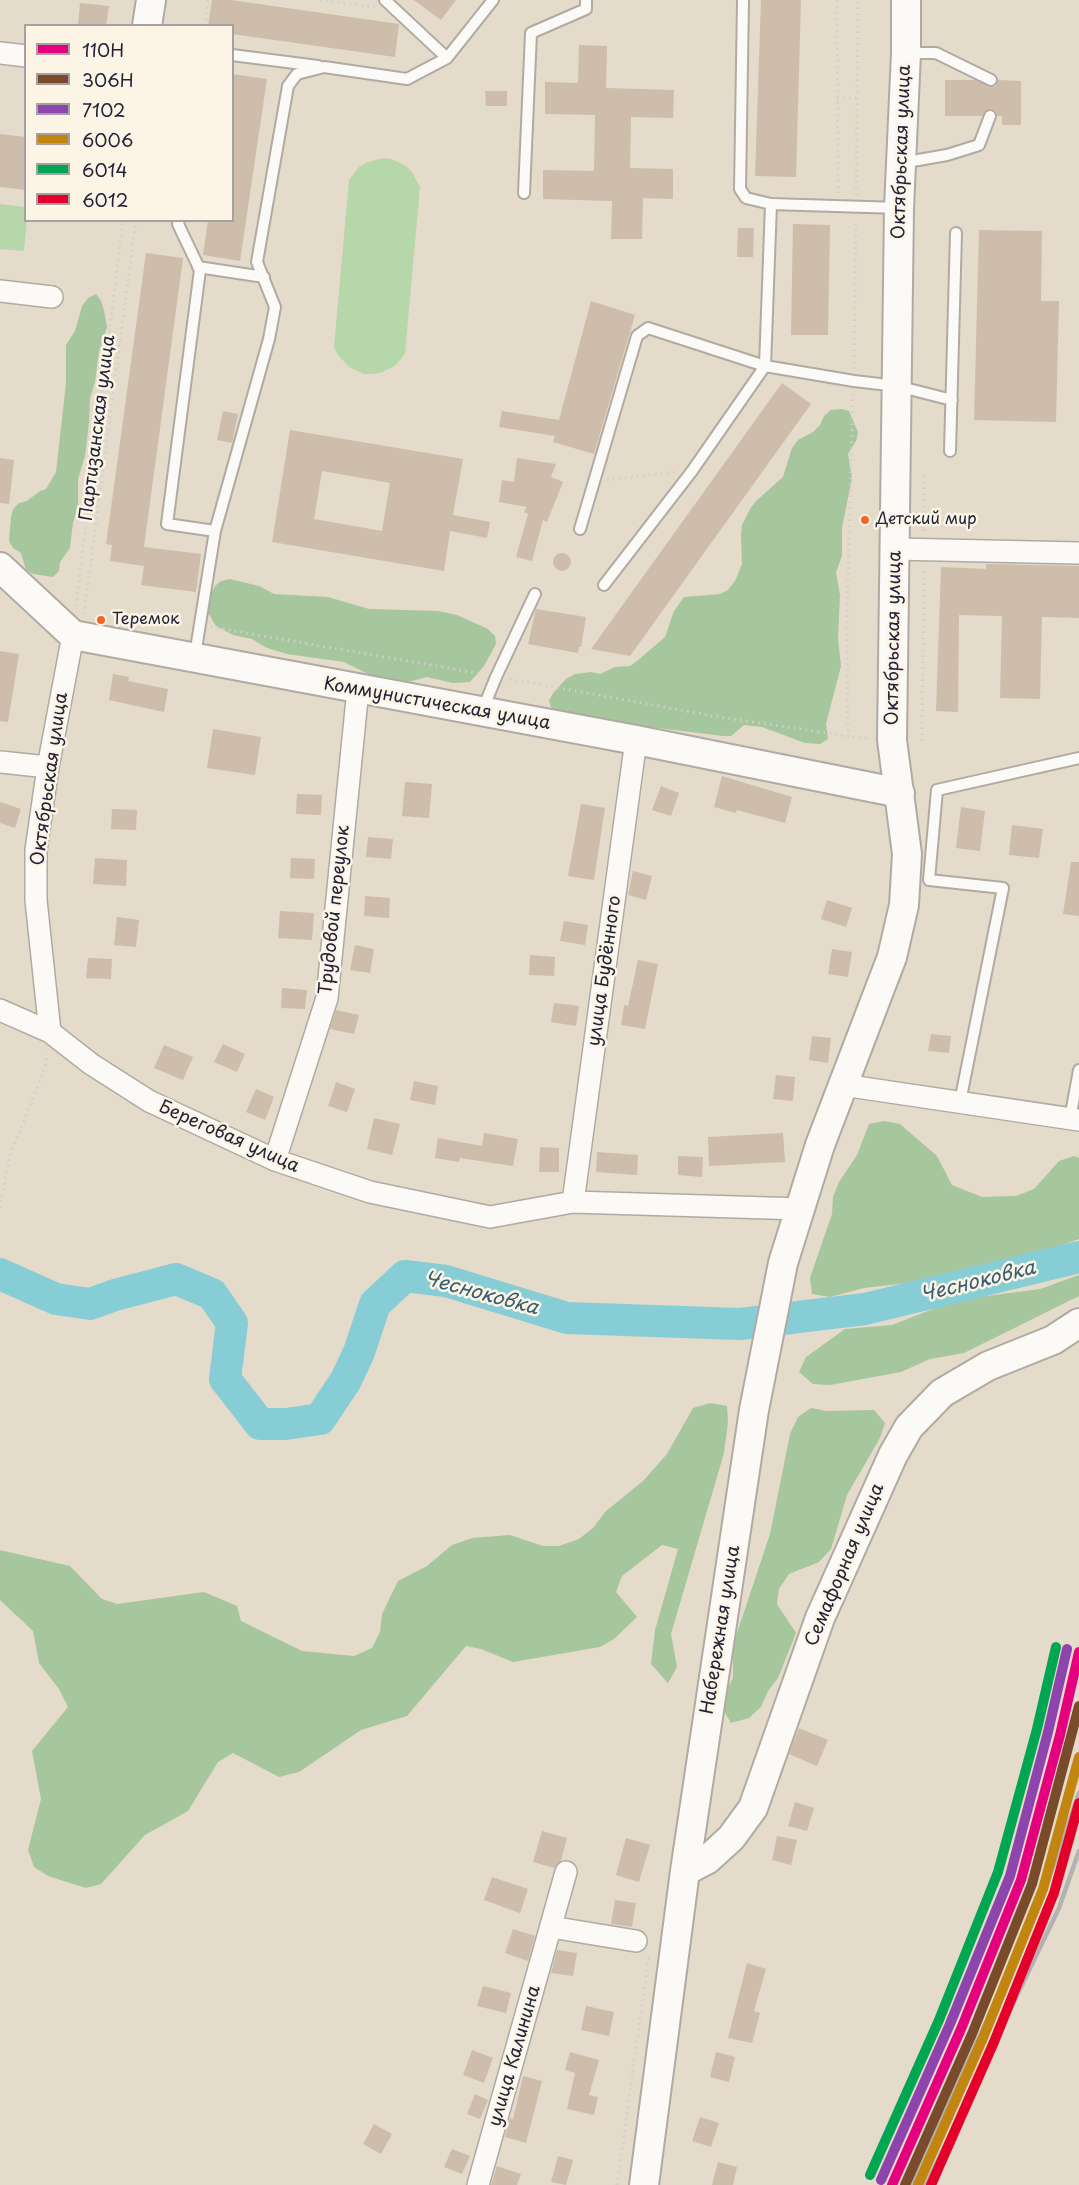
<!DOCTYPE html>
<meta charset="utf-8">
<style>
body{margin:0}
#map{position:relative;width:1079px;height:2185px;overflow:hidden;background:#e5dbca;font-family:"Playpen Sans",sans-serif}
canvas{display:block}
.legend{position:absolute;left:24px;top:24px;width:210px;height:198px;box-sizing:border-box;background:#fcf5e5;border:2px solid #a5a1a1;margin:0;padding:8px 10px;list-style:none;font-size:18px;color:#22223b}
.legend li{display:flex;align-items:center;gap:12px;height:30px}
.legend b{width:30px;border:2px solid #a5a1a1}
</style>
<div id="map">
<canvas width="1079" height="2185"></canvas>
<ul class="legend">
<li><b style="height:8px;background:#e5007d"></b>110Н</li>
<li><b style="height:8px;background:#7a4b2a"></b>306Н</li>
<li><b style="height:8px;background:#8e44ad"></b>7102</li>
<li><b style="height:8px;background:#c2850f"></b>6006</li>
<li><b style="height:8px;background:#00a651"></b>6014</li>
<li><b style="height:8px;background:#e4002b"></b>6012</li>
</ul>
</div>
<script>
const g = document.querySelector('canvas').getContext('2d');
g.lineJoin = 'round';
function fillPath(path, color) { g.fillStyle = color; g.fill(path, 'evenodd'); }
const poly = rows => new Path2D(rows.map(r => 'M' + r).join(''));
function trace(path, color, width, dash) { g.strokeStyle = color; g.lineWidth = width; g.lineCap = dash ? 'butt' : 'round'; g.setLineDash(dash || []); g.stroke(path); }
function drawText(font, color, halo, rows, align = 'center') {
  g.font = font + ' "Playpen Sans",sans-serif'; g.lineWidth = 5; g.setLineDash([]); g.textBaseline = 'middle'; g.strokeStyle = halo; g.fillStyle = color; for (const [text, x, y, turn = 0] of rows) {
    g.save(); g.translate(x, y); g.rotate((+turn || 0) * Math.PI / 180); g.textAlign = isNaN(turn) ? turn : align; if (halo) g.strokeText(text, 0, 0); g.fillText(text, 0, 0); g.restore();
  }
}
fillPath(poly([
 [382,158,391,159,406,166,412,172,420,187,405,354,395,366,380,373,372,374,364,374,349,367,338,355,334,347,349,180,359,167,366,163],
 [0,204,25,207,27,221,24,251,0,249]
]), '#b5d7a9');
fillPath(poly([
 [96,294,101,301,104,310,107,327,99,352,95,382,90,398,89,423,85,456,78,479,78,505,73,523,70,548,60,562,59,571,53,577,33,574,26,570,21,553,13,548,9,541,11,517,13,509,19,503,27,501,40,491,46,489,56,472,66,383,66,345,75,331,82,306,88,298],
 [841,409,849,411,858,432,856,441,848,454,852,478,842,528,842,556,836,572,840,595,838,639,841,666,826,724,828,739,820,744,805,743,762,727,744,725,731,736,723,736,584,719,551,708,549,700,554,692,566,679,575,674,591,672,600,674,615,667,630,666,637,661,665,637,674,611,684,597,720,594,728,590,735,581,742,564,741,534,742,525,750,509,756,501,783,477,792,448,798,440,813,432,820,425,824,416,831,410],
 [230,579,259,586,274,594,328,597,369,609,438,611,457,615,488,629,495,636,496,644,484,666,470,682,453,683,427,677,397,685,378,679,344,662,287,654,267,648,252,639,233,635,216,626,207,611,207,602,215,586,221,581],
 [884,1121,900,1124,937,1156,952,1185,982,1197,1016,1196,1034,1189,1059,1161,1074,1156,1079,1158,1079,1239,998,1268,964,1271,934,1280,864,1288,830,1297,812,1294,810,1278,832,1214,833,1197,839,1182,857,1155,869,1124],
 [1079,1275,1079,1296,964,1353,930,1359,901,1372,830,1385,813,1384,799,1372,806,1357,845,1329,892,1325,956,1300,1040,1289],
 [710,1403,727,1406,728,1422,724,1453,671,1634,677,1667,668,1683,651,1664,655,1630,678,1549,662,1545,622,1576,616,1592,637,1617,614,1639,600,1647,513,1662,481,1649,466,1646,407,1716,361,1730,299,1772,279,1777,233,1753,218,1762,188,1811,145,1835,101,1884,86,1888,48,1876,34,1867,28,1850,41,1799,32,1751,68,1707,59,1689,39,1663,33,1631,0,1600,0,1550,70,1566,102,1599,117,1604,204,1592,237,1606,241,1621,302,1651,354,1656,372,1648,380,1632,382,1614,398,1581,427,1566,452,1545,472,1538,510,1535,543,1546,559,1546,579,1539,594,1527,605,1512,644,1480,667,1454,693,1408],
 [811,1408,826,1411,874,1410,885,1423,880,1438,847,1495,831,1549,819,1562,789,1574,779,1589,777,1604,796,1633,778,1678,768,1691,761,1707,749,1718,731,1723,722,1708,726,1691,733,1678,733,1645,770,1534,790,1434,798,1417]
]), '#a6c69d');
trace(poly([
 [0,1274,56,1299,90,1304,115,1295,176,1279,212,1294,232,1323,225,1379,260,1424,286,1424,320,1419,346,1380,359,1352,375,1304,405,1276,446,1281,567,1318,740,1324,865,1309,1079,1257]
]), '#86cdd5', 32);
fillPath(poly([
 [212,0,231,0,399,24,395,57,232,34,232,26,208,26],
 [414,0,456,0,441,20],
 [761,0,801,0,796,177,755,176],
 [80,3,109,6,106,26,78,26],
 [579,45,607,46,606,88,674,90,673,118,631,117,630,168,673,169,673,199,643,198,642,239,611,239,612,201,543,199,543,170,594,171,595,115,545,114,545,82,578,83],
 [232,74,267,79,240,261,203,255,208,220,232,220],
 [945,80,975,80,991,87,996,86,998,80,1021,81,1021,125,1002,125,1002,116,997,116,996,112,992,109,986,110,982,116,945,116],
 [485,91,507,91,507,106,486,106],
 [0,134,26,137,26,190,0,187],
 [793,224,830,225,828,335,791,335],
 [738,228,754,228,753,257,737,257],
 [979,230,1042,231,1041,301,1059,301,1056,422,974,420],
 [146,253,183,258,144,547,201,554,196,592,141,585,144,566,110,561,112,545,106,544],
 [591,301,635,315,594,454,553,442,555,436,499,427,502,411,559,420],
 [782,383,811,404,630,656,591,649],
 [223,411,238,414,232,443,217,440],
 [290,430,463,459,453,515,490,522,487,538,450,531,444,571,272,542],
 [322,471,390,483,382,531,314,519],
 [0,458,14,460,9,504,0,503],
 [517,458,556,464,551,477,563,482,547,522,543,520,532,561,516,557,528,514,524,512,527,507,499,502,502,480,514,482],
 '553 562a9 9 0 1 1 18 0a9 9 0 1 1-18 0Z',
 [986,564,1079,566,1079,618,1042,617,1040,699,1000,698,1002,616,959,615,958,712,936,711,941,567,986,569],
 [536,609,586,617,581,647,579,647,578,653,528,644],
 [0,651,19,654,8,722,0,721],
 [113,674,129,677,128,681,168,689,164,712,109,700],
 [213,729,261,737,255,775,207,768],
 [722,776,792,797,785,823,737,810,736,813,714,807],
 [405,782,432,784,429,818,402,816],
 [661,786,679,793,671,816,652,810],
 [297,794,322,795,321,815,296,814],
 [0,802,21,809,15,828,0,823],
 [581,804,605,808,594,880,568,876],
 [961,807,985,811,980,851,956,848],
 [112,809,137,810,136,830,111,829],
 [1012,825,1043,829,1039,858,1009,855],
 [368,837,393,839,391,859,366,857],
 [95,858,127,860,126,886,93,884],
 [291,858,315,859,314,879,290,878],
 [1071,862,1079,862,1079,916,1063,914],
 [633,871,652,876,646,900,628,895],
 [365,896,390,898,389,918,364,916],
 [827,900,852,908,846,927,821,919],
 [280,911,314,913,312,940,278,938],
 [117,917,139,920,136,947,114,945],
 [564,921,588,925,585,945,560,941],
 [355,945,374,949,370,973,350,970],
 [832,949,852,952,848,977,828,974],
 [530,955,555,957,554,976,529,975],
 [88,958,112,959,111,979,86,978],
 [638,960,658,964,645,1029,621,1025,624,1005,628,1006],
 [282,988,307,990,305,1009,281,1008],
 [554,1003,579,1006,576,1026,551,1022],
 [336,1010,359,1015,354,1034,330,1029],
 [931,1034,951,1036,949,1053,928,1051],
 [812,1036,831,1038,828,1063,809,1060],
 [223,1044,245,1054,237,1072,214,1062],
 [164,1045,193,1057,183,1080,154,1068],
 [776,1075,795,1077,793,1101,773,1099],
 [414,1081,438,1086,435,1105,410,1100],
 [336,1082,355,1089,347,1112,328,1106],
 [256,1089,274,1097,265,1120,246,1112],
 [374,1118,400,1124,392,1155,367,1149],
 [484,1133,518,1139,513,1166,460,1158,459,1162,435,1158,438,1138,482,1146],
 [783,1133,785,1162,709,1166,708,1137],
 [540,1147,559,1148,559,1172,539,1172],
 [597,1152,638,1155,637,1175,596,1172],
 [678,1156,703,1157,702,1177,678,1175],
 [799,1728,828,1740,817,1766,789,1754],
 [795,1802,814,1808,807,1831,788,1826],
 [542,1831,567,1838,561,1861,554,1868,533,1862],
 [777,1836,797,1840,791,1865,772,1860],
 [626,1838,650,1845,639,1882,616,1875],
 [492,1877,528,1889,520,1913,484,1900],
 [615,1900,636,1903,632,1927,611,1924],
 [513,1929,535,1936,528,1961,505,1953],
 [557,1950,577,1953,573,1976,551,1973],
 [747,1963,766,1969,754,2011,760,2013,752,2043,728,2038],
 [483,1986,511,1993,506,2013,477,2006],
 [586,2006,614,2012,609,2036,581,2030],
 [472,2050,493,2058,484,2083,463,2075],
 [570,2052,599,2060,589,2095,598,2097,594,2115,567,2109,575,2073,565,2070],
 [716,2052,735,2057,729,2082,710,2077],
 [523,2076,542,2081,526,2143,505,2137,510,2118,513,2119],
 [475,2094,488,2100,480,2119,467,2114],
 [700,2117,719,2123,711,2147,692,2141],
 [374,2124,392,2134,381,2154,363,2144],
 [452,2149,470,2156,462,2174,444,2167],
 [558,2156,573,2160,566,2185,551,2182],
 [718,2162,737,2167,733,2185,712,2185],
 [497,2166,521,2174,517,2185,491,2185]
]), '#cdbdaa');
const lane = poly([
 [385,0,447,58],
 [743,1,740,189,746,198,771,204],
 [908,53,936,53,991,80],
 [232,55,318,66],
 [901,163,947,155,979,145,990,116],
 [524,193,531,33,586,9,586,0],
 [899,208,771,204,765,366,854,381,897,386,952,400],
 [179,220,178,224,200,270,167,524,215,531],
 [198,267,264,277],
 [950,451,956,233],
 [580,529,637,336,648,328,765,366,692,471,604,585],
 [195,655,215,531,269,339,275,307,257,262,288,86,297,74,324,67,407,79,447,58,493,0],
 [483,709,496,677,535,594],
 [960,1102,1003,888,929,880,937,790,1079,758],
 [1070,1119,1079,1070]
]);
const street = poly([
 [0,53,26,56],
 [0,291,52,297],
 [895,549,1079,553],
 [0,762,48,767],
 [0,1010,50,1032,91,1064,149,1101,275,1160,370,1192,490,1217,573,1202,801,1209],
 [50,1032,36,900,36,850,48,767,73,635],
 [843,1085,1079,1120],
 [275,1160,327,998,358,689],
 [573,1202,636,740],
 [551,1927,636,1941],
 [478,2185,566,1872]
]);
const secondary = poly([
 [147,26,151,0],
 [0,567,73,635,636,740,900,793],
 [685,1871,708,1859,731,1838,753,1808,820,1618,893,1455,909,1427,942,1393,988,1366,1053,1340,1079,1323],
 [644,2185,685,1871,754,1410,783,1263,820,1145,892,957,904,905,907,854,892,740,899,208,906,53,906,0]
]);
trace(lane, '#b0aaa2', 14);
trace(street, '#b0aaa2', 24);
trace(secondary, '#b0aaa2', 32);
trace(poly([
 [320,0,375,7],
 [837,0,838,193],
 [205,26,208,0],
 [837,99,858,98],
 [856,195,858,0],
 [854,369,856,219],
 [607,480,675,472],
 [924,531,924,476],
 [76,606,123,220],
 [84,614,136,220],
 [211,627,483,674],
 [510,679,719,717,869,739],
 [848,737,847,612,853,393],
 [922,741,924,568],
 [0,1208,10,1156,45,1068,47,1053],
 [617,2185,649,1955]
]), '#d1cfcd', 3, [1.5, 4.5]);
trace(lane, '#fbfaf7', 10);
trace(street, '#fbfaf7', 21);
trace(secondary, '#fbfaf7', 28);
trace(poly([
 [912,2185,1041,1901,1079,1793],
 [926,2185,1059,1908,1079,1851]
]), '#b3b1b2', 4.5);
trace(poly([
 [892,2185,961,2029,1021,1880,1060,1735,1079,1652]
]), '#e5007d', 10);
trace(poly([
 [905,2185,972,2034,1032,1884,1079,1706]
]), '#7a4b2a', 10);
trace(poly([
 [881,2180,950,2024,1010,1876,1048,1732,1067,1649]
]), '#8e44ad', 10);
trace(poly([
 [918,2185,983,2038,1043,1889,1079,1757]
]), '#c2850f', 10);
trace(poly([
 [870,2175,939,2020,998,1872,1037,1729,1056,1647]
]), '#00a651', 10);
trace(poly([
 [931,2185,994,2042,1054,1893,1079,1803]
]), '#e4002b', 10);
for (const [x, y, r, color] of [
 [865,520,5,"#f26522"],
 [101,620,5,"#f26522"]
]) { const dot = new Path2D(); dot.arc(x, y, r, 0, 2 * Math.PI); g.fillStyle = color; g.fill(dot); trace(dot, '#fcf5e5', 2); }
drawText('16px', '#22223b', '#fcf5e5', [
 ["Детский мир",876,520],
 ["Теремок",112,620]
], 'left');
drawText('18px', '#22223b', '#fcf5e5', [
 ["Октябрьская улица",902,152,-88],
 ["Партизанская улица",98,428,-83],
 ["Октябрьская улица",894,638,-89],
 ["Коммунистическая улица",437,704,10],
 ["Октябрьская улица",50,779,-82],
 ["Трудовой переулок",335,910,-84],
 ["улица Будённого",605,971,-82],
 ["Береговая улица",229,1137,24],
 ["Семафорная улица",845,1565,-67],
 ["Набережная улица",721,1630,-81],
 ["улица Калинина",515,2056,-74]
]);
drawText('italic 20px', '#375c73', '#fcf5e5', [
 ["Чесноковка",978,1282,-14],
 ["Чесноковка",481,1294,15]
]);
</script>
